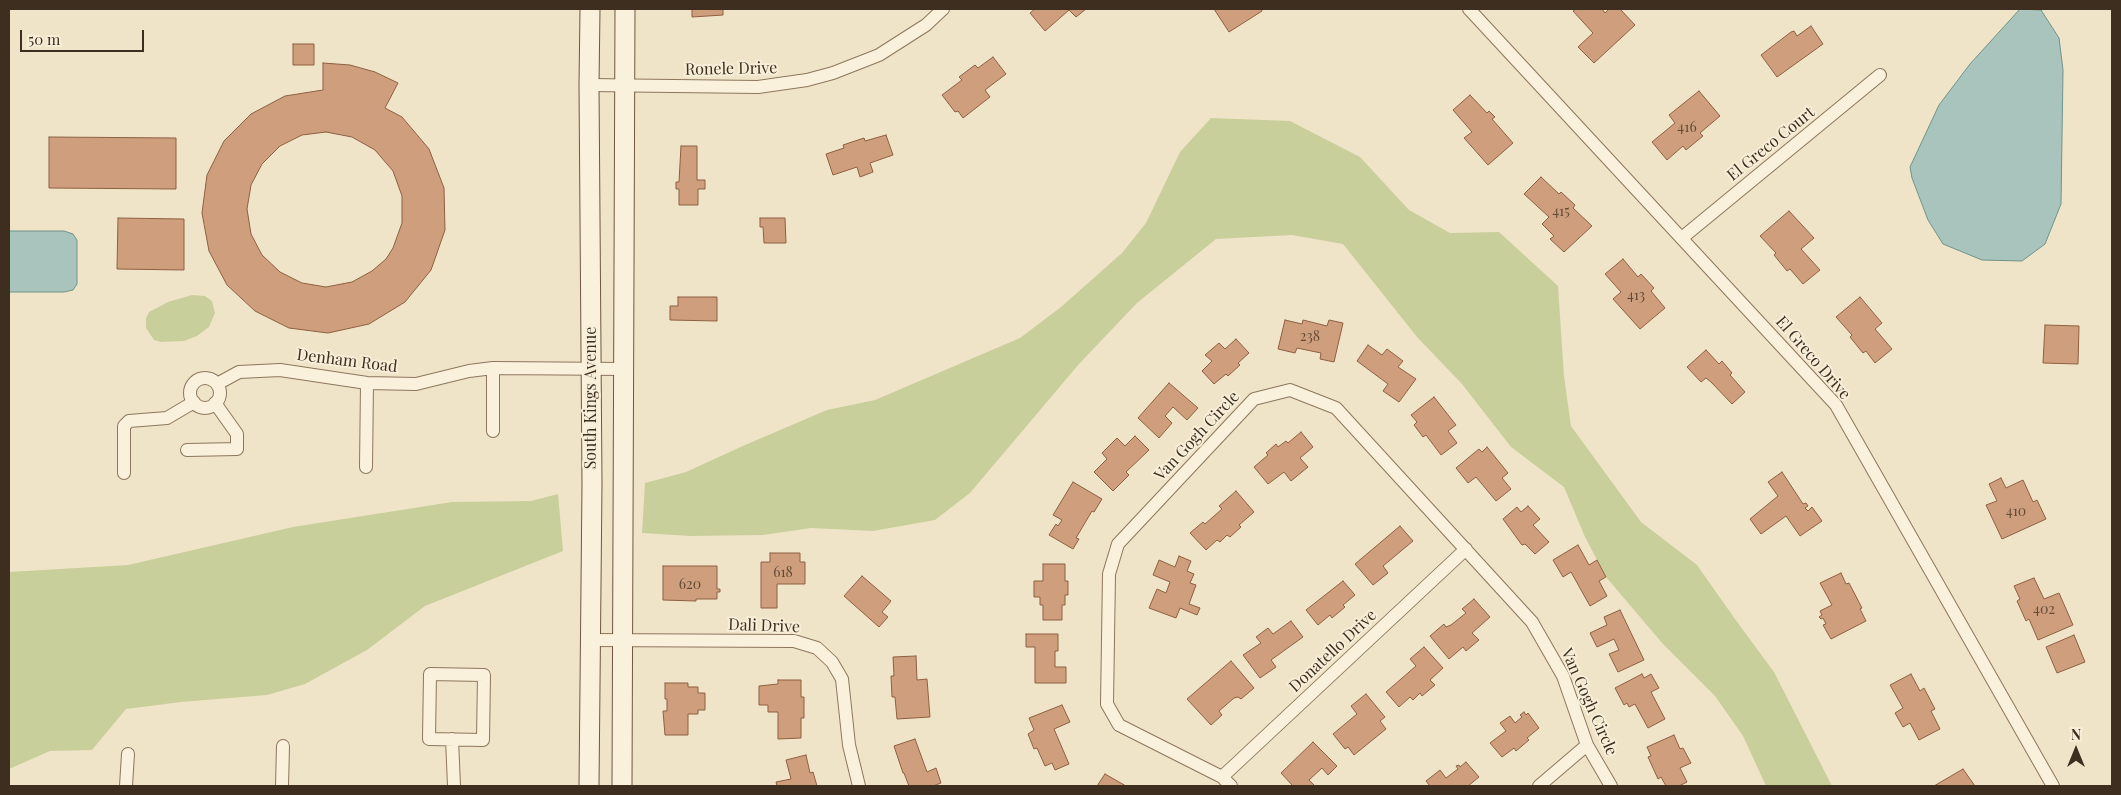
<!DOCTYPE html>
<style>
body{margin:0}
#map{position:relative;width:2121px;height:795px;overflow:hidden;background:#f0e4c8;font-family:"Playfair Display",serif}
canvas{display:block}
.frame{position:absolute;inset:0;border:10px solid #3d2e20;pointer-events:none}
.north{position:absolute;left:2051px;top:725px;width:50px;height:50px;-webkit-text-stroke:4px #f7eed8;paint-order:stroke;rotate:0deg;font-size:14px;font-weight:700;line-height:20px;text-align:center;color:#3d2e20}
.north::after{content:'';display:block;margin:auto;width:18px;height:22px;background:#3d2e20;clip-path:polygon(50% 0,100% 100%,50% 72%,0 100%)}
.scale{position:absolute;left:20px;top:30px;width:124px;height:22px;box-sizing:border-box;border:2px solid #3d2e20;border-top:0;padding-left:6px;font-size:15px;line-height:18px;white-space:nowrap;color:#3d2e20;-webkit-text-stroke:4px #f7eed8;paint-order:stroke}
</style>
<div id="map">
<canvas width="2121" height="795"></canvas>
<div class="frame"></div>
<div class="north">N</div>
<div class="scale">50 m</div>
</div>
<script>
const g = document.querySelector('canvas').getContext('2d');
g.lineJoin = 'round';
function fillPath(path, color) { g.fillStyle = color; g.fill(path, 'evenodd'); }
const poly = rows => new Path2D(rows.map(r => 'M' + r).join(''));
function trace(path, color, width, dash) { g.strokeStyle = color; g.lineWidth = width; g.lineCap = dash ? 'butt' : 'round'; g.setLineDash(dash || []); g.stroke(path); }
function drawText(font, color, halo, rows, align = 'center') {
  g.font = font + ' "Playfair Display",serif'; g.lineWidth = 4; g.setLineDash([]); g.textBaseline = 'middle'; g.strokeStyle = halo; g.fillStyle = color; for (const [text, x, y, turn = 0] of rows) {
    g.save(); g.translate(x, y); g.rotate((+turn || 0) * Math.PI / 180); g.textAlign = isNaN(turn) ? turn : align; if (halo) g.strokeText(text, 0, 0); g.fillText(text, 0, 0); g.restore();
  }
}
fillPath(poly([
 [1211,118,1290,121,1360,157,1409,210,1450,233,1499,232,1558,286,1564,376,1571,426,1641,522,1697,565,1735,619,1774,672,1832,786,1766,786,1743,736,1715,696,1662,643,1606,577,1585,537,1564,487,1511,447,1462,384,1417,337,1343,244,1292,235,1216,239,1137,303,1079,364,970,493,935,520,873,531,811,528,763,535,690,536,642,533,645,483,686,472,745,445,827,410,875,400,1020,338,1061,307,1122,253,1146,223,1180,152],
 [192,295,205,296,212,301,215,313,209,327,197,336,184,341,161,342,154,340,146,328,146,318,149,312,168,302],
 [558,494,563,551,425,606,367,650,305,684,267,695,181,702,126,709,92,750,50,751,9,769,9,572,128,565,293,527,452,502,531,501]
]), '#c9cf9b');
const water = poly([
 [2020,9,2041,10,2059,38,2063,70,2061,204,2045,244,2022,261,1982,260,1943,244,1928,220,1912,178,1910,167,1939,105,1970,64,2020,9],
 [9,231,64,231,73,234,77,240,77,284,73,290,64,292,9,292,9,231]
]);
fillPath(water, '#a9c4bc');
trace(water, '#6f938a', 1);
const building = poly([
 [692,9,723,9,723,15,692,17,692,9],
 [1035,9,1086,9,1076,17,1069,10,1045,31,1030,13,1035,9],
 [1214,9,1261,9,1262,11,1229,32,1214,9],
 [1576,9,1602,9,1605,13,1609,9,1620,9,1635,25,1594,63,1578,47,1593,33,1573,11,1576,9],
 [1811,26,1823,44,1777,77,1761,55,1791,32,1794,31,1797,36,1811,26],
 [293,44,314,44,314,65,293,65,293,44],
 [993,57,1006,74,985,90,990,97,963,118,958,111,955,112,942,95,962,80,959,77,975,65,978,68,993,57],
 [323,63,350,65,375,72,398,83,385,108,402,117,429,149,444,188,445,230,431,270,405,302,369,324,328,333,289,328,255,311,227,285,209,251,202,213,207,175,224,141,251,114,285,96,323,90,323,63],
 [326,132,352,137,375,150,393,171,402,196,402,223,393,248,386,259,372,271,352,282,326,287,302,283,280,272,262,255,251,234,247,209,251,185,262,164,280,146,302,135,326,132],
 [1699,91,1720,116,1700,133,1703,136,1686,150,1683,146,1667,160,1652,142,1675,123,1669,115,1699,91],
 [1470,95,1487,113,1489,111,1495,117,1492,119,1513,143,1488,165,1464,138,1472,132,1453,110,1470,95],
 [886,135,893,155,870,163,873,172,860,177,857,167,833,175,826,154,844,148,843,145,864,138,865,141,886,135],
 [49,137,176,138,176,189,49,188,49,137],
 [681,146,697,146,697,180,705,180,705,189,698,189,698,205,679,205,679,189,676,189,676,182,679,182,681,146],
 [1541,177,1559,194,1561,192,1575,205,1573,208,1592,226,1564,252,1550,239,1554,236,1542,224,1549,217,1524,194,1541,177],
 [1789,211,1814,238,1801,249,1820,270,1803,284,1790,269,1787,271,1774,255,1776,253,1760,236,1789,211],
 [118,218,184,219,184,270,117,269,118,218],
 [760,218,785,218,786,243,764,243,763,227,760,227,760,218],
 [1623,259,1638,277,1641,274,1654,288,1651,291,1665,308,1640,329,1613,299,1621,292,1605,274,1623,259],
 [678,297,717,297,717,321,670,320,670,306,678,306,678,297],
 [1860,297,1882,323,1875,329,1892,349,1875,363,1866,351,1863,353,1850,337,1852,335,1836,317,1860,297],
 [1285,320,1302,324,1303,320,1327,326,1329,320,1343,323,1334,362,1320,359,1321,353,1297,348,1295,353,1278,349,1285,320],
 [2045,325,2079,326,2078,364,2043,363,2045,325],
 [1236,339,1249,353,1238,363,1240,365,1228,376,1226,374,1214,384,1202,371,1212,361,1205,355,1219,343,1225,349,1236,339],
 [1368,345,1382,355,1387,349,1403,361,1398,367,1416,379,1399,402,1383,391,1388,384,1357,361,1368,345],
 [1706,350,1719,364,1722,361,1732,373,1730,375,1745,392,1732,404,1711,382,1706,378,1701,382,1687,367,1706,350],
 [1169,383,1198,408,1187,420,1173,407,1165,416,1172,423,1159,438,1138,418,1169,383],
 [1434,397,1456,425,1448,431,1457,443,1441,455,1426,435,1423,437,1414,425,1417,422,1411,415,1434,397],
 [1301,432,1313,447,1300,458,1308,467,1291,481,1284,472,1268,484,1254,467,1268,455,1266,453,1276,444,1278,447,1286,441,1288,443,1301,432],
 [1135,436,1149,450,1126,472,1129,475,1113,491,1094,472,1107,459,1102,453,1117,438,1125,446,1135,436],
 [1487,447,1508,473,1502,478,1511,489,1496,501,1476,477,1468,483,1456,468,1479,449,1482,452,1487,447],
 [1782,472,1803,504,1806,503,1808,506,1805,508,1808,511,1812,507,1822,521,1800,536,1786,516,1761,534,1750,519,1778,496,1768,482,1782,472],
 [2001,478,2006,488,2023,480,2033,502,2037,500,2046,519,2002,539,1986,505,1997,501,1989,484,2001,478],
 [1073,482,1102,499,1094,512,1092,511,1076,538,1079,539,1073,549,1049,535,1056,524,1058,526,1062,520,1053,515,1073,482],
 [1236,491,1254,512,1239,525,1241,527,1230,537,1227,535,1220,542,1217,540,1206,550,1190,533,1203,522,1205,524,1222,509,1219,506,1236,491],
 [1528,506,1540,519,1533,525,1549,542,1535,554,1525,544,1522,545,1503,519,1517,507,1521,512,1528,506],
 [1400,526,1413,541,1383,566,1388,573,1373,585,1355,564,1400,526],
 [1578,545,1589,565,1597,560,1606,577,1599,581,1607,596,1590,606,1571,572,1563,577,1553,560,1578,545],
 [770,553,800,553,800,562,805,562,805,584,777,584,777,608,761,608,761,562,770,562,770,553],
 [1179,556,1191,561,1187,571,1194,574,1190,583,1196,585,1189,604,1200,608,1197,615,1180,608,1176,618,1149,608,1157,589,1166,593,1170,582,1153,575,1159,560,1175,567,1179,556],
 [1043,564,1065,564,1065,581,1068,581,1068,595,1065,595,1065,605,1062,605,1062,620,1043,620,1043,605,1040,605,1040,597,1034,597,1034,581,1043,581,1043,564],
 [663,566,717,566,717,589,720,589,720,592,717,592,717,599,696,599,696,601,663,600,663,566],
 [1841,573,1846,584,1849,583,1862,608,1860,609,1866,621,1831,639,1823,625,1826,624,1823,618,1821,619,1819,617,1822,615,1820,611,1832,605,1820,583,1841,573],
 [862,576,891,601,882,612,888,617,879,627,844,596,862,576],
 [2034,578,2044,599,2059,593,2073,625,2038,640,2029,619,2026,621,2017,601,2020,599,2014,586,2034,578],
 [1343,581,1355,595,1343,605,1345,607,1332,618,1330,615,1318,625,1306,610,1343,581],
 [1474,599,1490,617,1472,633,1479,640,1466,651,1463,647,1449,659,1430,636,1444,624,1446,627,1451,625,1466,613,1462,609,1474,599],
 [1620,610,1644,660,1618,672,1609,654,1619,650,1614,639,1597,647,1590,633,1607,625,1604,617,1620,610],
 [1291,621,1303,637,1271,660,1276,667,1260,678,1243,655,1261,643,1256,637,1268,628,1273,634,1291,621],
 [1026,634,1058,634,1058,651,1055,651,1055,667,1066,667,1066,683,1035,683,1035,647,1026,647,1026,634],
 [2074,635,2085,662,2057,673,2046,647,2074,635],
 [1424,647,1443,668,1430,680,1435,685,1422,696,1420,693,1413,700,1410,697,1399,707,1386,692,1416,666,1410,659,1424,647],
 [916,656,917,680,927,679,930,717,897,719,895,697,892,697,891,676,894,676,893,657,916,656],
 [1231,661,1254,688,1241,699,1238,697,1234,698,1219,711,1222,715,1211,725,1187,699,1231,661],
 [1642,674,1644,678,1651,674,1659,688,1651,692,1665,719,1648,728,1635,704,1629,707,1627,703,1624,705,1615,688,1642,674],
 [1911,674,1920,691,1924,688,1935,709,1931,711,1940,729,1919,740,1910,723,1903,727,1895,713,1903,708,1890,685,1911,674],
 [778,680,801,680,801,697,804,697,804,718,801,718,801,738,778,739,778,712,768,712,768,705,759,705,759,686,778,684,778,680],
 [665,683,688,683,688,687,698,687,698,693,705,693,705,710,698,710,698,714,688,714,688,735,665,735,663,711,667,711,667,699,665,699,665,683],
 [1366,694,1385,717,1380,721,1386,729,1354,755,1348,747,1345,749,1333,734,1357,714,1351,706,1366,694],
 [1062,705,1070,722,1054,729,1069,764,1055,770,1052,763,1045,766,1037,748,1034,749,1028,734,1034,730,1029,718,1062,705],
 [1524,712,1526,715,1528,713,1539,728,1527,738,1529,740,1516,751,1514,748,1502,757,1490,743,1506,731,1500,723,1510,716,1515,723,1522,717,1520,715,1524,712],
 [1674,735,1680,749,1683,748,1691,763,1680,768,1687,782,1679,786,1666,786,1661,777,1658,779,1648,757,1651,756,1647,747,1674,735],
 [915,739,927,772,936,768,941,783,933,786,909,786,904,773,903,773,894,746,915,739],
 [1313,742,1337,766,1328,775,1322,768,1309,780,1315,786,1293,786,1281,773,1313,742],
 [806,755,810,773,813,772,817,786,777,786,776,782,791,779,786,760,806,755],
 [1466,762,1479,777,1468,786,1430,786,1426,781,1440,770,1446,778,1458,769,1456,766,1459,765,1460,767,1466,762],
 [1963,769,1975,786,1934,786,1963,769],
 [1105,774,1126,786,1097,786,1105,774]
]);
fillPath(building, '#cf9f7d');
trace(building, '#8d5f41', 1);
const street = poly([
 [1469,9,1836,405,2053,786],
 [589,85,758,87,807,80,833,73,879,55,926,25,943,9],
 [1683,237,1880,75],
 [493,368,493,431],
 '190 393a15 15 0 1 1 30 0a15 15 0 1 1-30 0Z',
 [217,384,239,372,280,370,367,383,416,384,469,371,493,368,624,369],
 [187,450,237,449,237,434,215,403],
 [366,467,367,383],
 [124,473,124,426,129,421,167,418,194,402],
 [589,640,794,641,817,648,832,662,842,679,849,745,859,786],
 [430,674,484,675,483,740,429,739,430,674],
 [452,739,454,786],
 [1222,777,1466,549],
 [126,786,128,754],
 [282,786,283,746],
 [1231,786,1222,777,1119,725,1107,704,1109,574,1118,544,1254,399,1290,390,1336,408,1532,622,1563,676,1587,745,1611,786],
 [1539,786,1587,745]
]);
const secondary = poly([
 [589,786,592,484,589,85,590,9],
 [622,786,625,9]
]);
trace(street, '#8d765c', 14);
trace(secondary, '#6f573f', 21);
trace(street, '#faf1dc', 12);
trace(secondary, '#faf1dc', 19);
drawText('14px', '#624a37', null, [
 ["416",1687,128],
 ["415",1561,212],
 ["413",1636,296],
 ["238",1310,337],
 ["410",2016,512],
 ["618",783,573],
 ["620",690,585],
 ["402",2044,610]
]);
drawText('16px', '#3d2e20', '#f7eed8', [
 ["Ronele Drive",731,69,-1],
 ["El Greco Court",1771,144,-39],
 ["El Greco Drive",1813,358,49],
 ["Denham Road",347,361,7],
 ["South Kings Avenue",591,398,-90],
 ["Van Gogh Circle",1197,436,-47],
 ["Dali Drive",764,626,2],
 ["Donatello Drive",1333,651,-43],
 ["Van Gogh Circle",1589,702,66]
]);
</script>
